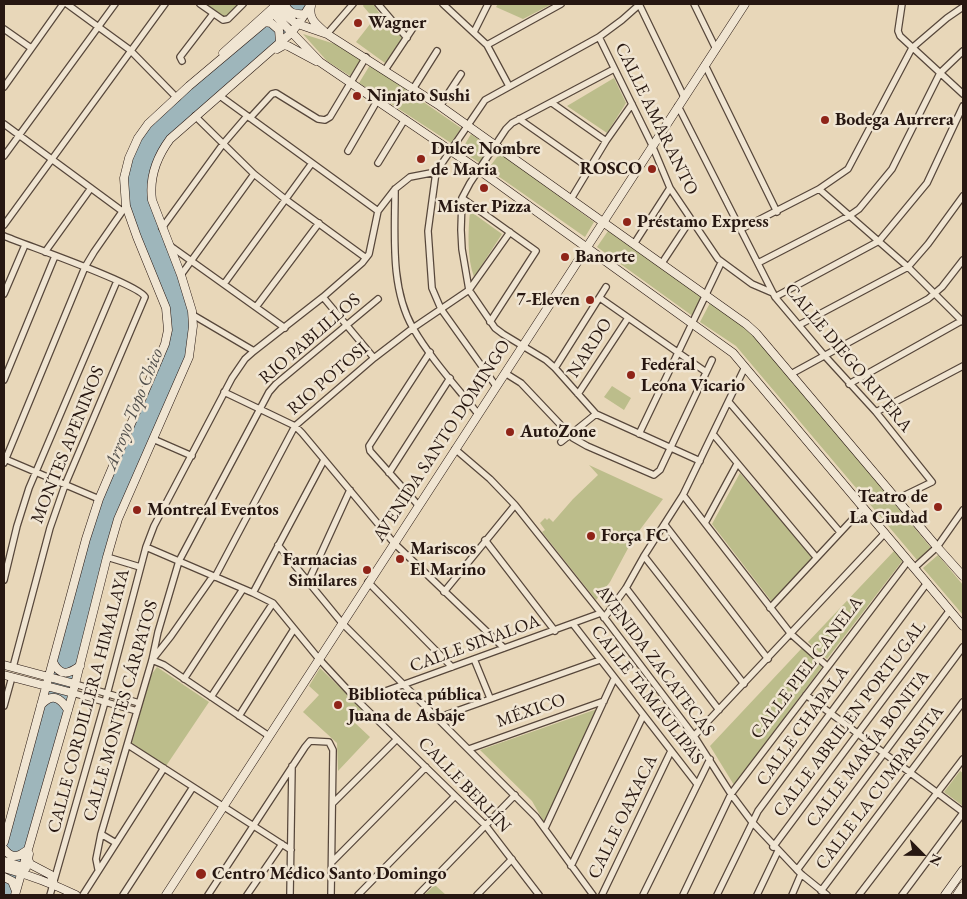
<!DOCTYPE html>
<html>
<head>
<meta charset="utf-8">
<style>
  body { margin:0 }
  #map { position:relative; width:967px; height:899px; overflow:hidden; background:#e8d7b9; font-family:"EB Garamond",serif }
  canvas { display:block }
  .frame { position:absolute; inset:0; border:5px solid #271711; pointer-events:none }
  .north { position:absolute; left:897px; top:829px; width:50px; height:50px; -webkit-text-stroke:4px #f0e5d2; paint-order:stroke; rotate:113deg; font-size:14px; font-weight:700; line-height:20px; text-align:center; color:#271711 }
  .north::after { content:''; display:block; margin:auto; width:18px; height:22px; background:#271711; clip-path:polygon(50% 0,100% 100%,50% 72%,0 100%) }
</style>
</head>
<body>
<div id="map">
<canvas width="967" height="899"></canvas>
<div class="frame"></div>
<div class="north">N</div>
</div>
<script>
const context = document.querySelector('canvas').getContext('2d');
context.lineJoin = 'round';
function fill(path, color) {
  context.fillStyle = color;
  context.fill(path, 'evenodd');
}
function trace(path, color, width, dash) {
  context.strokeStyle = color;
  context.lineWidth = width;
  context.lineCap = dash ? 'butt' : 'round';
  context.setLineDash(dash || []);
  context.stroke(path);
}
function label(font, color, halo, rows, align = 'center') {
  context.font = font + ' "EB Garamond",serif';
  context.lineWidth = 5;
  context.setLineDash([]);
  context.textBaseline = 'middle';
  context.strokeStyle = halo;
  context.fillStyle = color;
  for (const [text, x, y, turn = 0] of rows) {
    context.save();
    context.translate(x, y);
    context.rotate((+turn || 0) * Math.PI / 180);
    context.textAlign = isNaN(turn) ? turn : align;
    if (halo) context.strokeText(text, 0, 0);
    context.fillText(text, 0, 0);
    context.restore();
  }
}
const green = new Path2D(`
  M205 4H240L225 19Z
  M364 4H373L380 14 403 37 385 63 356 42 374 19 363 6Z
  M498 4H552L523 19 496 7Z
  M303 34 335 44 361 59 350 76 327 61Z
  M370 65 461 128 451 143 359 83Z
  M614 78 626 103 607 133 567 106Z
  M471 134 490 147 480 163 461 151Z
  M500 153 594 222 585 237 488 169Z
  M470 211 502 234 474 277C467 258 468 232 470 211Z
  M608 231 703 298 694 317 597 247Z
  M710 303 752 332 932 549 917 560 736 346 700 322Z
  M612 386 631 398 624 410 604 397Z
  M589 465 663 499 633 539 610 582 596 600 542 532 545 530 540 523 545 518 547 520 549 518 553 522 573 499 598 475Z
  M740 473 813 558 772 602 712 524Z
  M894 551 903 560 827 659 808 642Z
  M938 555 963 585V615L923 568Z
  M802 648 822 667 734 785 710 746Z
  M157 667 209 702 166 766 132 743 151 675Z
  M320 668 365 712 355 723 370 737 338 771 337 743 303 712 319 695 309 686Z
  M600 708 545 824 532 801 480 750Z
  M960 771 963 773V806L944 792Z
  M435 885 446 895H424Z`);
const water = new Path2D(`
  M282 4H311L298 24 163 149 151 190 192 311V342L127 497 15 895H4V842L86 539 165 344 168 316 137 237 124 184 138 138Z`);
const street = new Path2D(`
  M67 4 130 50 177 98
  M200 4 223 20 228 19 243 4
  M378 4 407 38
  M443 4 487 45 509 86
  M639 4 684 97
  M694 4 716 49
  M902 4 898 31 900 36 963 94
  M4 29 31 48
  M474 32 488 4
  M327 34 353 4
  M599 37 652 145 670 188 718 259 752 284 773 293
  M487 45 561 4
  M182 61 180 57 213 14
  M705 65 777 212
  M614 69 512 123 506 129 470 183 462 198 461 230 462 249 469 290 495 328 503 334 546 360 555 368 596 414 700 461
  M385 70 413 28
  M4 87 63 4
  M413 89 437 51
  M220 96 378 211
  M552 103 606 141
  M440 106 461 74
  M678 106 775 297 824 355 876 412 932 482 897 499
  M195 116 254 174 285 199 366 258
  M250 118 272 94 276 93 318 119 325 120 330 117 366 57
  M519 119 589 168
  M4 124 122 211
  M348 151 377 101
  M4 156 115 4
  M378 163 405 119
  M395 189C395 235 390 288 413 328 431 359 456 386 478 414
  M819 189 908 267 963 322
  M462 198 536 251 490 322
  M571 199 606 141 632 104
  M4 225 165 4
  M162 228 223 144 247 116
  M741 229 819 189 848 169 912 48 947 18 963 7
  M4 236C25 245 139 284 145 297L65 485 50 528 13 667
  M634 244 670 188
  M169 245 285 328
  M45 252 91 188
  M662 263 691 219
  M758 263 849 216 859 209 892 169 940 73 963 51
  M181 275 254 174
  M224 284 312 163
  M4 294 25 245
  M323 297 374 358
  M775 297 879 241 927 183 963 106
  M600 298 706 372
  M256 307 319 223
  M193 315 254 351
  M799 325 908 267 928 244 963 196
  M555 368 606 287
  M505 373 521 383 573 438 587 446 654 475 660 470 712 360
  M791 374 928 299 942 287 963 260
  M4 380 55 256
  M849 384 963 320
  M496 386 441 309 432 288 428 231 436 172 485 100 599 37 622 20 640 4
  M224 392 295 426 302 433 394 543 504 648
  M578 394 628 318
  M729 402 840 532
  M876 412 963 366
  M639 434 721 263
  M713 434 816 557
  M153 439 192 456
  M561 442 596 414
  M455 449 490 479 515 505 601 613 694 736 731 794 752 822 801 874 827 895
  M5 459 99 499
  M4 463 85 267 94 252 126 206
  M389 473 450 378
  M683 495 791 634 827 666
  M419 506 370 451 369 446 430 352
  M705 523 737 464
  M665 525 768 659
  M485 540 555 631
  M278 545 342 623 536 817 593 895
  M146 547 253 593 273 603 319 659 358 701 486 826 539 895
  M644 556 744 684
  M107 557 140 567
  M914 568 937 547 963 510
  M213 576 171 636 152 660 164 665 269 736
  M215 577 295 426 374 358 413 328 469 290 510 232
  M4 580 17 526 29 488 117 281
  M308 582 350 490
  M368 582 452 667
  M626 588 719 710
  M444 592 515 505
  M253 593 324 460
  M770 608 863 508
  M604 618 626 588 644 556 683 495 745 367
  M573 624 697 784
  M474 659 490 698
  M184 679 243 589
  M75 684 139 703
  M73 693 137 711
  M806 695 963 812
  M211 697 273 603
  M358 701 601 613
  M4 706 12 677
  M239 716 294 629
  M437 718 600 660
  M694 736 885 533
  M128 745 291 850
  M469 749 604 701
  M333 803 397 739
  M545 828 614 679
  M101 834 116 843
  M773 847 950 610
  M333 861 426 767
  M571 866 643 716
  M98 869 96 859 101 834 152 660 158 632 179 561 269 392 276 384 378 299
  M797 870 963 647
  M821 891 963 702
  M50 895 105 702 146 547 154 526 232 378 245 359 254 351 323 297 362 263 369 254 378 211 395 189 410 177 436 172
  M83 895 164 768
  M123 895 193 787
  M208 895 305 747 310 741 329 742 333 750 331 895
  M247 895 282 844
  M290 895 292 766
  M358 895 455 796
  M418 895 515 795
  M477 895 512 859
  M602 895 671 751
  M643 895 710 759
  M683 895 731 794 908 561
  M717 895 758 811 927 583
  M757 895 778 851
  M792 895 801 874
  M859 895 963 759
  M902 895 963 813`);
const secondary = new Path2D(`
  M285 4C288 13 295 15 305 14
  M311 6C308 19 316 24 326 33
  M278 9 295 23 327 34 440 106 746 324 756 333 937 547 963 576
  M274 14 320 62 479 170 733 353 963 626
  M265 22 271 23 279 30 280 42
  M277 49 284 45 288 46 316 61
  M223 53 274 7
  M53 662C60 677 69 674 80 666
  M4 665 75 684
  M4 675 73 693
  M41 705C52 693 60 697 68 710
  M4 842 86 539 99 499 165 344 168 330 166 308 137 237 126 206 124 178 129 158 138 138 148 124 189 86 265 22 282 4
  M4 849C11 858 17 858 26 851
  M29 854 28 859 30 864 51 875 54 884
  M4 861 26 868
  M4 868C29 875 53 884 76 895
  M4 877 12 881 16 891
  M15 895 72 696 107 557 118 519 189 357 193 326 192 311 181 275 152 200C149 177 156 158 170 139L291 33 301 20 311 4
  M166 895 745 4
  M945 895 963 870
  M957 895 963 886`);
const markers = [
  [358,23,5,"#8f2418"],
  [357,96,5,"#8f2418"],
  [825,120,5,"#8f2418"],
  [421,159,5,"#8f2418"],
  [652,169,5,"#8f2418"],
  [484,188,5,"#8f2418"],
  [627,222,5,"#8f2418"],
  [565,257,5,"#8f2418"],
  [590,300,5,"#8f2418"],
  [631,375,5,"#8f2418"],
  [510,432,5,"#8f2418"],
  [938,507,5,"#8f2418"],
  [137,510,5,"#8f2418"],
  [591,536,5,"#8f2418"],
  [400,559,5,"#8f2418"],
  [367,570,5,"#8f2418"],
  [338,705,5,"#8f2418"],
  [201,874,6,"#8f2418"]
];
const poiNames = [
  ["Wagner",368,23],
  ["Ninjato Sushi",367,96],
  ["Bodega Aurrera",835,120],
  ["Dulce Nombre",431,149],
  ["de Maria",431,170],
  ["ROSCO",642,169,"right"],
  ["Mister Pizza",484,207,"center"],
  ["Préstamo Express",637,222],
  ["Banorte",575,257],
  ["7-Eleven",580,300,"right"],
  ["Federal",641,365],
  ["Leona Vicario",641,386],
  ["AutoZone",520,432],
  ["Teatro de",928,497,"right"],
  ["La Ciudad",928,518,"right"],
  ["Montreal Eventos",147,510],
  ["Força FC",601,536],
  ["Mariscos",410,549],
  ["El Marino",410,570],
  ["Farmacias",357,560,"right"],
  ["Similares",357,581,"right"],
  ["Biblioteca pública",348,695],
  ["Juana de Asbaje",348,716],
  ["Centro Médico Santo Domingo",212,874]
];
const streetNames = [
  ["CALLE AMARANTO",656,119,64],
  ["RIO PABLILLOS",310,339,-41],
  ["NARDO",590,348,-57],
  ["CALLE DIEGO RIVERA",848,358,50],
  ["RIO POTOSI",328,379,-41],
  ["AVENIDA SANTO DOMINGO",442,441,-57],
  ["MONTES APENINOS",68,445,-68],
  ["CALLE SINALOA",475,644,-20],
  ["AVENIDA ZACATECAS",655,661,53],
  ["CALLE PIEL CANELA",807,668,-53],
  ["CALLE TAMAULIPAS",647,695,52],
  ["CALLE CORDILLERA HIMALAYA",89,701,-75],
  ["CALLE MONTES CÁRPATOS",121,711,-74],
  ["MÉXICO",531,711,-19],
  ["CALLE ABRIL EN PORTUGAL",850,719,-53],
  ["CALLE CHAPALA",803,726,-54],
  ["CALLE MARÍA BONITA",868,749,-53],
  ["CALLE BERLÍN",464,785,46],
  ["CALLE LA CUMPARSITA",880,788,-53],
  ["CALLE OAXACA",623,817,-64]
];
const waterNames = [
  ["Arroyo Topo Chico",134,409,-68]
];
fill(green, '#bcbd8b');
fill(water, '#9eb6bb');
trace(water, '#6e7677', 1);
trace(street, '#57473b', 8);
trace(secondary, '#271711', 9);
trace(street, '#f0e5d2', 5.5);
trace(secondary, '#f0e5d2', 8);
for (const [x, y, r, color] of markers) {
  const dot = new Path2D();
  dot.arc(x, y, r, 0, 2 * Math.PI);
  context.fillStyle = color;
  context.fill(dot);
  trace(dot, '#f0e5d2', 2);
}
label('bold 18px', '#271711', '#f0e5d2', poiNames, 'left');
label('18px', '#271711', '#f0e5d2', streetNames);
label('italic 19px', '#514f4c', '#f0e5d2', waterNames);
</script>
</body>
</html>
